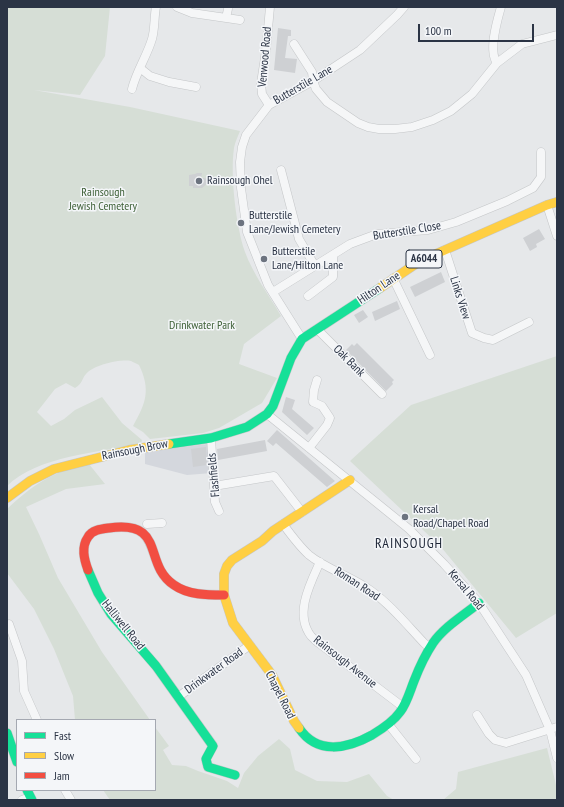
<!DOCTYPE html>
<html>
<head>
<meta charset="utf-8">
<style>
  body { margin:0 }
  #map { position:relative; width:564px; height:807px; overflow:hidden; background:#e6e8ea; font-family:"PT Sans Narrow",sans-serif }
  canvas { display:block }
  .frame { position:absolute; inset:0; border:8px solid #2b3445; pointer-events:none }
  .legend { position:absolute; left:16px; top:719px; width:140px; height:72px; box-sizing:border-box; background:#f4f6f9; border:1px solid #a4a8b1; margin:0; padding:5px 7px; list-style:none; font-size:12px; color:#2b3445 }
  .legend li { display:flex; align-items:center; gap:8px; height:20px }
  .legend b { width:20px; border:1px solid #a4a8b1 }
  .scale { position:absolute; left:418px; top:24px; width:116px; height:18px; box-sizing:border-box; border:2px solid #2b3445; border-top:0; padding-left:5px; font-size:12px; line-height:14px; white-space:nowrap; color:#2b3445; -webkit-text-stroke:3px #f4f6f9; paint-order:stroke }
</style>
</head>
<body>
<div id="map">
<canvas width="564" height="807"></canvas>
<div class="frame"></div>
<ul class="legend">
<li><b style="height:5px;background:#16e098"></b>Fast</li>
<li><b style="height:5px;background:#ffcf43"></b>Slow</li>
<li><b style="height:5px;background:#f24e42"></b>Jam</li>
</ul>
<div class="scale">100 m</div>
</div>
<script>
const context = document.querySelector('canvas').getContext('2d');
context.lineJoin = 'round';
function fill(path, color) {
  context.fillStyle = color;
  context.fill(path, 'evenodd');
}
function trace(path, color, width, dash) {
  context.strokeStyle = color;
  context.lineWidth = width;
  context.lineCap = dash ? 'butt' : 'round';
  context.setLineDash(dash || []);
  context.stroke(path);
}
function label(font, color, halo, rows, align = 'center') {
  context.font = font + ' "PT Sans Narrow",sans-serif';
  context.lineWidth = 3;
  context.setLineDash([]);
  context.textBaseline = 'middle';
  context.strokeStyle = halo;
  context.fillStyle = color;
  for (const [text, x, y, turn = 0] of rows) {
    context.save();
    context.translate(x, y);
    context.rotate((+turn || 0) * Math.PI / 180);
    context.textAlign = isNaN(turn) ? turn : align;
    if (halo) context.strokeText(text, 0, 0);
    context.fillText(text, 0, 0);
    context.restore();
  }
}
const built = new Path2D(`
  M207 444 212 473 187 475 145 464V452Z`);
const green = new Path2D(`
  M7 7H110L105 56 80 95 34 90 130 107 240 131C238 136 235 142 234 148 230 174 236 227 245 252 253 274 269 295 281 316L244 344 239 364 277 378 262 403 219 428 203 433 150 439 143 432 133 426C146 403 151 390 139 365 137 364 133 362 131 361 119 359 94 365 86 374 81 380 83 383 75 388L66 383 55 389 37 412 51 426 64 419 75 410 102 397 122 423 142 440 141 444C100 452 37 456 7 486Z
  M557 356V613L516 638 441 547 350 461 411 405Z
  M89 464 105 484 66 489 26 507 39 534 58 578 102 652 150 720H75L73 696 54 649 34 609 7 573V509C22 495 37 482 56 474 66 469 78 467 89 464Z
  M155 727 169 746 163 750 172 765 186 766 198 771 227 781 238 788 244 773 258 756 279 739 290 749 295 770 317 781 347 782 369 774 387 796 394 800H110L103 790H155Z
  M547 748 557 789V800H443L456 789 458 772Z`);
const building = new Path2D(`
  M278 28 291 30V36H288L285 58 297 59 295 73 274 70Z
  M197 173H202L201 178 212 179 202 188H193V186H189V175L195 174Z
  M539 229 545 239 536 244 537 247 530 251 523 238Z
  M441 272 445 282 415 297 410 287Z
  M397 301 400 309 375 321 372 312Z
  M363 310 368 317 359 323 354 315Z
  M357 343 394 380 392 382 393 384 386 391 346 350 352 344 354 346Z
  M286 397 295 400 292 409 314 428 307 435 282 412Z
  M277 430 335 481 327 487 276 443 273 446 267 441Z
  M265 440 267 451 218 460 217 449Z
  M206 447 207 465 193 467 191 449Z`);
const street = new Path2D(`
  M177 7 192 13 240 20
  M226 18 228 9
  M294 44 312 72 313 81 316 89 327 102 358 123 368 127 379 129H395L412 127 433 120 451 111 472 94 497 63 522 44 557 35
  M497 63C488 51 497 21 501 7
  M140 68 150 76 169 82 196 87
  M132 89C136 72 147 56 152 39 155 29 154 17 156 7
  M269 105 262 94 261 83 266 51 270 7
  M281 170 299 239 315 266
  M547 205 557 236
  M445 250 472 333 484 338 493 340 529 322
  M393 278 430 355
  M273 292 350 244 377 234 428 230 456 222 507 201 533 188 541 177V152
  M308 296 333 277V255
  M317 329 382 394
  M302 339 268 285 247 232 241 188 240 162 242 147 246 135 269 105 313 81 360 50 397 15 404 7
  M267 414 409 529 444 564 479 603 526 675 550 730 557 758
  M211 438 215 502 219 511
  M309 448 327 425 330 418 322 406 313 402 314 390 317 380
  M214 486 274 476 302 512
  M147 524 162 523
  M283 524C291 535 299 546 309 555 326 569 351 576 370 590 391 605 407 625 425 644L430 647
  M320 562C310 584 294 614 311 636 314 639 317 642 320 644L403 707
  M9 624 22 661 24 691 37 720
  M178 697 250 645
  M477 715 489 734 495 740 506 743 557 727
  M389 725 416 759
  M65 790 71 800
  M22 800 30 797`);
const fast = new Path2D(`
  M169 444 211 438 247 427 267 414 273 406 291 358 302 339 380 288
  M88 570 98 593 111 614 156 666 213 746 206 759 208 767 235 775
  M299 728C317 755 347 749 372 735 382 729 393 722 400 712 407 703 410 691 414 681 419 668 425 655 433 643 444 627 464 615 479 603
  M7 733 17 762
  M27 790 32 800`);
const slow = new Path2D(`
  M380 288 420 261 547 205 557 202
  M7 498 30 481 54 469 129 450 169 444
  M299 728 294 721 272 675 233 623 224 595V574L227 566 232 560 262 541 273 531 350 480`);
const jam = new Path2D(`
  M88 570C84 559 81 547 88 537 92 530 101 529 109 528 167 520 142 564 174 585 188 595 207 595 224 595`);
const markers = [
  [199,181,4,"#6c737f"],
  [241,223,4,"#6c737f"],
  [264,259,4,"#6c737f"],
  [405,517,4,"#6c737f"]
];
const shields = [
  [424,259,36]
];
const shieldNames = [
  ["A6044",424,259]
];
const streetNames = [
  ["Venwood Road",265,57,-85],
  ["Butterstile Lane",303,85,-30],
  ["Butterstile Close",407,231,-9],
  ["Hilton Lane",379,288,-34],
  ["Links View",460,298,72],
  ["Oak Bank",349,361,45],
  ["Rainsough Brow",135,450,-11],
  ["Flashfields",214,475,-95],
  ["Roman Road",357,584,33],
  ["Kersal Road",466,590,50],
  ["Halliwell Road",123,625,51],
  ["Rainsough Avenue",345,662,38],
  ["Drinkwater Road",214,671,-36],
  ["Chapel Road",280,695,63]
];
const poiNames = [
  ["Rainsough Ohel",207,181],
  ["Butterstile",249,216],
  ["Lane/Jewish Cemetery",249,230],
  ["Butterstile",272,252],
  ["Lane/Hilton Lane",272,266],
  ["Kersal",413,510],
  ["Road/Chapel Road",413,524]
];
const parkNames = [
  ["Rainsough",103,193],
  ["Jewish Cemetery",103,207],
  ["Drinkwater Park",202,326]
];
const quarterNames = [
  ["RAINSOUGH",409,544]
];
fill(built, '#d4d7dd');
fill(green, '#d6ded6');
fill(building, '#ced0d3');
trace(street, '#c4c6c8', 9);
trace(fast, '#c4c6c8', 10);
trace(slow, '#c4c6c8', 10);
trace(jam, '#c4c6c8', 10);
trace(street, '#f5f6f7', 8);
trace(fast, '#16e098', 9);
trace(slow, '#ffcf43', 9);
trace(jam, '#f24e42', 9);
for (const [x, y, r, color] of markers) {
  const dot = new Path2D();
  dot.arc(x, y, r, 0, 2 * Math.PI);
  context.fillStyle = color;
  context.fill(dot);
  trace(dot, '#f4f6f9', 1.5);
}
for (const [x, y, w] of shields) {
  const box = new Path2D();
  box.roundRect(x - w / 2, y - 9, w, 18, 3);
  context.fillStyle = '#f4f6f9';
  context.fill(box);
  trace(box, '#2b3445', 1);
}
label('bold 11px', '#2b3445', null, shieldNames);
label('12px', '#2b3445', '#f4f6f9', streetNames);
label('12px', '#2b3445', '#f4f6f9', poiNames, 'left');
label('12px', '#3f6138', '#f4f6f9', parkNames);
context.letterSpacing = '1px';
label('14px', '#1d2536', '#f4f6f9', quarterNames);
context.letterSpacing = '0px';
</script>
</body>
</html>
